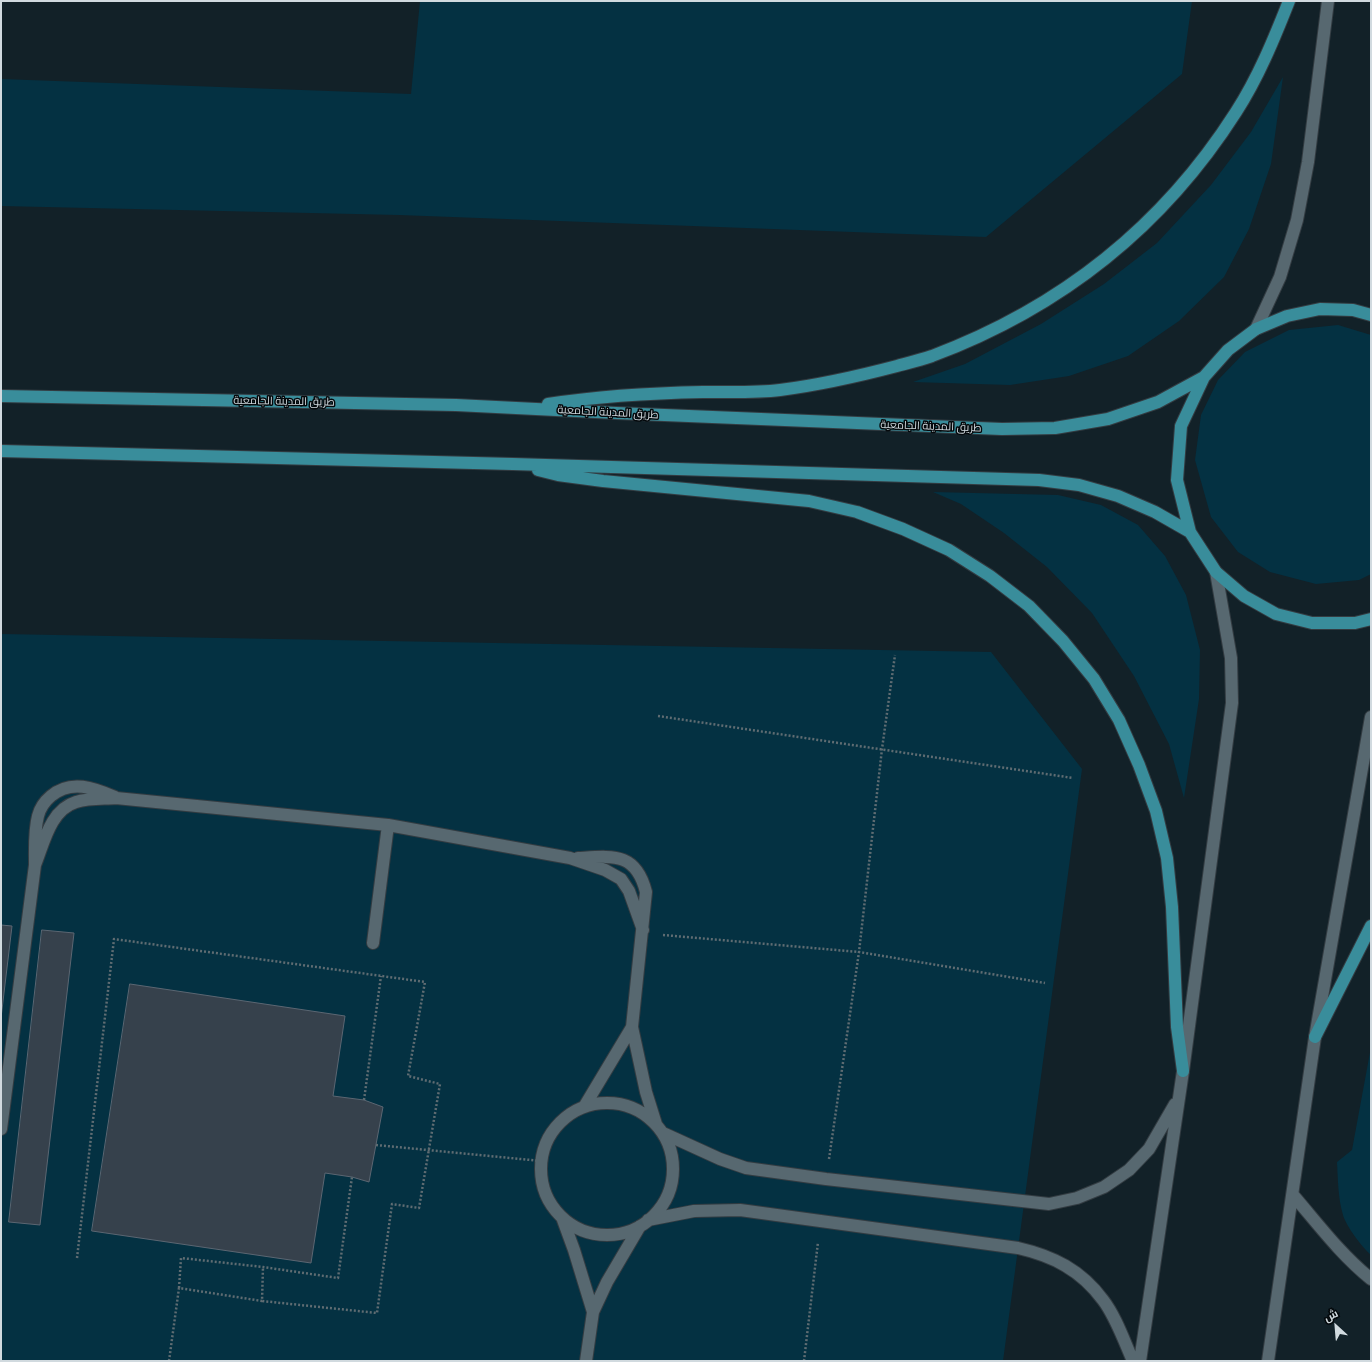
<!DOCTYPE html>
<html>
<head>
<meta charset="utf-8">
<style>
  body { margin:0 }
  #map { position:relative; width:1372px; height:1362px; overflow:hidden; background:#122128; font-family:"Exo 2",Cairo,sans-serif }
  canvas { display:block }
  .frame { position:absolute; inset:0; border:2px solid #d1dadf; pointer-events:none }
  .north { position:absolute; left:1316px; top:1306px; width:40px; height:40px; -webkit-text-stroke:3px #04090c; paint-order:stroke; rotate:334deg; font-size:11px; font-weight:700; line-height:16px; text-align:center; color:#d1dadf }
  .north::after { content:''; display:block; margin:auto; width:14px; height:18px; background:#d1dadf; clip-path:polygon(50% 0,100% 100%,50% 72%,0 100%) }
</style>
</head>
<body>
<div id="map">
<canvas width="1372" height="1362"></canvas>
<div class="frame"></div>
<div class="north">ش</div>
</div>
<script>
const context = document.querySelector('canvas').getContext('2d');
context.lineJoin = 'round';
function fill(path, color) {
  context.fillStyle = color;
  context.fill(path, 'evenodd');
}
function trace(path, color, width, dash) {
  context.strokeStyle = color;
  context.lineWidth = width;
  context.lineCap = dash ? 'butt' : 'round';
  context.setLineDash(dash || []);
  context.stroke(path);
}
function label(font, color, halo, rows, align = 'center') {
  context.font = font + ' "Exo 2",Cairo,sans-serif';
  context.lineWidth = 3;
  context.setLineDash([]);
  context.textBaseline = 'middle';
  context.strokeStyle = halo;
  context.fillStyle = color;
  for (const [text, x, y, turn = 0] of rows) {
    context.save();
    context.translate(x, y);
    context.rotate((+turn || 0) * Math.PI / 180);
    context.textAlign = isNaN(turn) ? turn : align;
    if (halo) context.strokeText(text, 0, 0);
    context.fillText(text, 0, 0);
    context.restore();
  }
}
const green = new Path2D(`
  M420 1H1192L1182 74 986 237 399 215 1 206V79L411 94Z
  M1283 77 1271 164 1249 229 1224 277 1179 321 1128 356 1069 376 1010 385 913 382 965 364 1041 324 1104 284 1157 243 1211 185 1251 132Z
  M1338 325 1371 335V574L1359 580 1316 584 1270 572 1238 552 1211 517 1195 460 1201 415 1218 380 1245 352 1289 330Z
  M933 492 1058 495 1101 505 1138 525 1165 556 1186 595 1200 650 1199 699 1184 798 1169 744 1134 676 1092 613 1047 567 1004 533 961 504Z
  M1 634 991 652 1082 769 1003 1361H1Z
  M1371 1047V1255C1362 1247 1346 1226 1343 1215 1338 1198 1338 1180 1337 1162L1352 1150Z`);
const building = new Path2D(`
  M1 925 12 926 1 1018Z
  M42 930 74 933 40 1225 9 1222Z
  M130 984 345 1016 333 1096 364 1100 383 1107 369 1182 352 1177 325 1173 311 1263 92 1231Z`);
const path = new Path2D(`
  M658 716 1073 778
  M663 935 859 952 1045 983
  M364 1100 381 976
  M376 1145 541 1161
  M829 1159 859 952 882 749 895 655
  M77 1258 114 939 425 982 408 1076 440 1084 419 1208 392 1204 377 1313 262 1301
  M179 1288 181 1258 263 1267 338 1278 352 1177
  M169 1361 179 1288 262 1301 263 1267
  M804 1361 818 1242`);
const minor = new Path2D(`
  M1256 329 1280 277 1297 220 1308 162 1328 1
  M578 858C613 856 636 852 646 892L632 1027 646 1092 656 1124
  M35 865C44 843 50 810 76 802 89 798 103 799 116 798L388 825 570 858 605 870 621 879 629 891 643 930
  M373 943 388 825
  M541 1169a66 66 0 1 1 132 0a66 66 0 1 1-132 0Z
  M584 1107 632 1027
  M1 1129 35 865C35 849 34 831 38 816 40 808 45 801 51 796 71 779 94 788 115 797
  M663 1133 720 1159 746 1168 826 1179 1049 1204 1077 1198 1104 1187 1129 1170 1149 1149 1175 1104
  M1293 1195C1318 1224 1341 1255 1371 1279
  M563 1220 574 1250 593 1312
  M648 1220 694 1211 740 1210 1018 1248C1053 1256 1081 1270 1103 1300 1116 1317 1124 1341 1133 1361
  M586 1361 593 1312 607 1282 640 1226
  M1140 1361 1183 1071 1232 703 1231 658 1216 572
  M1268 1361 1315 1037 1371 717`);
const major = new Path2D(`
  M1371 315 1353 310 1320 309 1287 316 1256 329 1228 350 1204 377 1181 426 1177 480 1190 532 1216 572 1244 596 1276 614 1312 623H1355L1371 619
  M1 396 456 405 616 413 1002 429 1055 428 1108 419 1158 402 1204 377
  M548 404C600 396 651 393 703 392 728 392 756 393 780 390 819 385 859 376 897 366 908 363 920 360 932 356 1060 308 1162 228 1236 112 1258 78 1274 39 1289 1
  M1 451 513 464 1039 480 1079 485 1118 496 1155 512 1190 532
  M538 470 558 475 603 481 809 501 857 512 903 529 949 550 990 576 1029 606 1063 641 1094 679 1119 720 1139 765 1156 811 1167 858 1172 907 1177 1027 1183 1071
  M1315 1037 1371 926`);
const streetNames = [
  ["طريق المدينة الجامعية",284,401,1],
  ["طريق المدينة الجامعية",608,412,3],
  ["طريق المدينة الجامعية",931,426,2]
];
fill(green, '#043142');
fill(building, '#36414c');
trace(building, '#5b6672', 1);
trace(minor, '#333c42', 14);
trace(major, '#333c42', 14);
trace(path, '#5f6c72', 2.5, [2, 2]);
trace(minor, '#576870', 12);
trace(major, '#398d9b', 12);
label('11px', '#d1dadf', '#04090c', streetNames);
</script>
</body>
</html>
